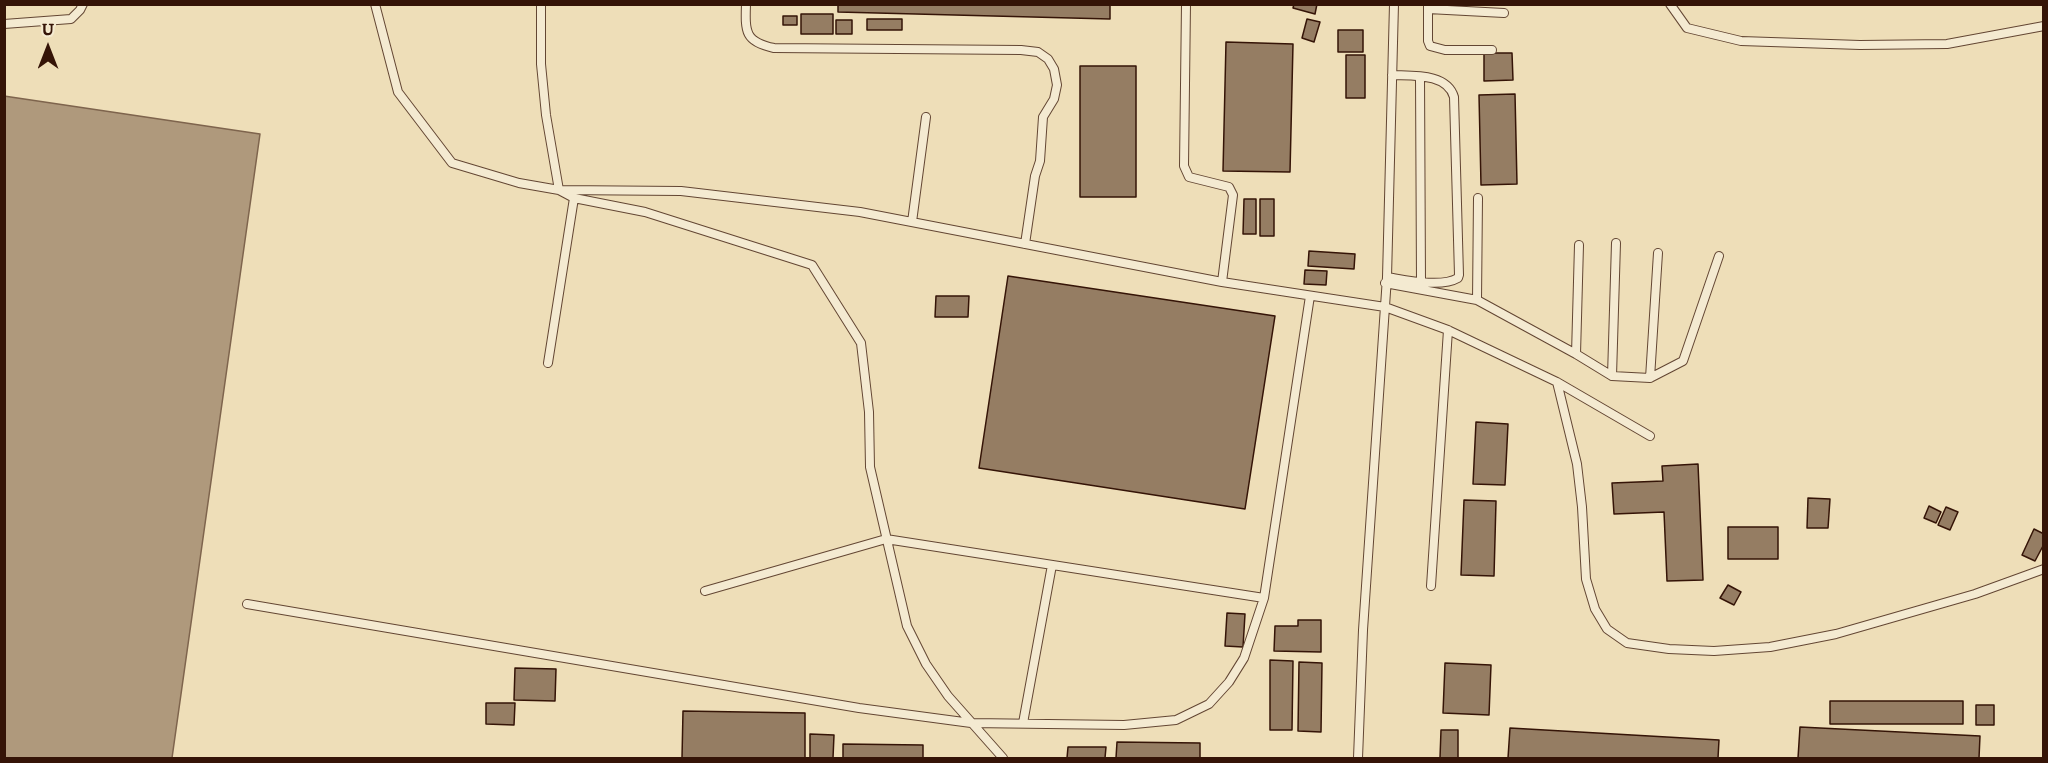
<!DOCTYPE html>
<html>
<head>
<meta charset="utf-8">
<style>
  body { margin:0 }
  #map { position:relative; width:2048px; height:763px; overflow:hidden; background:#eedeb8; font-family:"IM FELL DW Pica",serif }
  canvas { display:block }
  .frame { position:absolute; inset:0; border:6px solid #351407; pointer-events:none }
  .north { position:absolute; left:18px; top:18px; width:60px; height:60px; -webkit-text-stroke:4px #f4ead1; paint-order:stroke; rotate:0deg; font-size:16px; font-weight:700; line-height:24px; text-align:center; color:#351407 }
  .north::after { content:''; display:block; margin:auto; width:21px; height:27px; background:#351407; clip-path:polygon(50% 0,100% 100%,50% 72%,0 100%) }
</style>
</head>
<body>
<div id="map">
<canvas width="2048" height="763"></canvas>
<div class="frame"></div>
<div class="north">U</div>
</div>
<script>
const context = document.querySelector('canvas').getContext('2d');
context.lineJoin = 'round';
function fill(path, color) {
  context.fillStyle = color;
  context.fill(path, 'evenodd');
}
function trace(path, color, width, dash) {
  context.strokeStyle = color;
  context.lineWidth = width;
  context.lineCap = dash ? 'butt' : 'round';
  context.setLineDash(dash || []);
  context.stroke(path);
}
const water = new Path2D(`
  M4 96 260 134 172 758H5Z`);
const building = new Path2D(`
  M838 4H1110V19L838 12Z
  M1294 4H1317L1315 14 1293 8Z
  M801 14H833V34H801Z
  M783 16H797V25H783Z
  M867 19H902V30H867Z
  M1307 19 1320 22 1314 42 1302 38Z
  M836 20H852V34H836Z
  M1338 30H1363V52H1338Z
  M1226 42 1293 44 1290 172 1223 171Z
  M1484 53H1512L1513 80 1484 81Z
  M1346 55H1365V98H1346Z
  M1080 66H1136V197H1080Z
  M1515 94 1517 184 1481 185 1479 95Z
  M1244 199H1256V234H1243Z
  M1260 199H1274V236H1260Z
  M1309 251 1355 254 1354 269 1308 266Z
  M1305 270 1327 271 1326 285 1304 284Z
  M1008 276 1275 316 1245 509 979 468Z
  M936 296H969L968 317H935Z
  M1476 422 1508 424 1505 485 1473 484Z
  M1698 464 1703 580 1667 581 1664 512 1614 514 1612 483 1663 481 1662 466Z
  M1808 498 1830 499 1828 528H1807Z
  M1464 500 1496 501 1494 576 1461 575Z
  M1929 506 1941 512 1936 523 1924 518Z
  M1946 507 1958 512 1950 530 1938 525Z
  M1728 527H1778V559H1728Z
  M2034 529 2044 534V544L2035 561 2022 555Z
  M1728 585 1741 592 1734 605 1720 598Z
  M1227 613 1245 614 1243 647 1225 646Z
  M1298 620H1321V652L1274 651 1275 626H1298Z
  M1270 660 1293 661 1292 730H1270Z
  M1299 662 1322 663 1321 732 1298 731Z
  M1445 663 1491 665 1489 715 1443 713Z
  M515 668 556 669 555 701 514 700Z
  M1830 701H1963V724H1830Z
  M486 703H515L514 725 486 724Z
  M1976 705H1994V725H1976Z
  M683 711 805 713V758H682Z
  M1800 727 1980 736 1979 758H1798Z
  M1510 728 1719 740 1718 758H1508Z
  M1441 730H1458V758H1440Z
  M810 734 834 735 833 758H810Z
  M1117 742 1200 743V758H1116Z
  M843 744 923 745V758H843Z
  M1068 747H1106L1105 758H1067Z`);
const service = new Path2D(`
  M375 4 398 92 452 163 519 183 559 190 681 191 860 212 1222 282 1385 307 1448 330 1557 382 1650 436
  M541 4V64L546 115 559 190 574 198 645 212 812 265 861 343 869 412 870 467 907 626 926 664 948 696 1003 758
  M746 4C745 32 745 42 774 48L1021 50 1038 52 1048 59 1054 69 1057 85 1054 99 1043 117 1040 161 1035 176 1025 244
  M1186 4 1184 166 1189 177 1229 187 1233 195 1222 282
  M1428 4V41L1430 46 1445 50H1492
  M1670 4 1687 28 1741 41 1860 45 1947 44 2044 26
  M1428 9 1504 13
  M4 24 71 19 80 10 83 4
  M1420 77 1421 282
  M912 222 926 117
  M1387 277C1406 280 1441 288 1458 278L1459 275 1454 97C1447 73 1413 76 1392 75
  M1385 283 1477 300 1576 354 1612 376 1650 378 1683 361 1719 256
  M1477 300 1478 198
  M1576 354 1579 245
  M548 363 574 198
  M1612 376 1616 243
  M1650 378 1658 253
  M1557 382 1577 464 1582 507 1586 579 1595 609 1607 629 1627 643 1669 649 1714 651 1770 647 1836 634 1975 594 2044 569
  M1431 586 1448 330
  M705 591 886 539 1264 598 1310 296
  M247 604 859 708 971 723 1124 725 1176 720 1209 704 1229 682 1244 658 1264 598
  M1023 723 1052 565
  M1358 758 1363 630 1387 277 1394 4`);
fill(water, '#af997c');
trace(water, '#7e644d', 1.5);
fill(building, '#957d63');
trace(building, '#351407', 1.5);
trace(service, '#634633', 10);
trace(service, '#f4ead1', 8);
</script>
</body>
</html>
